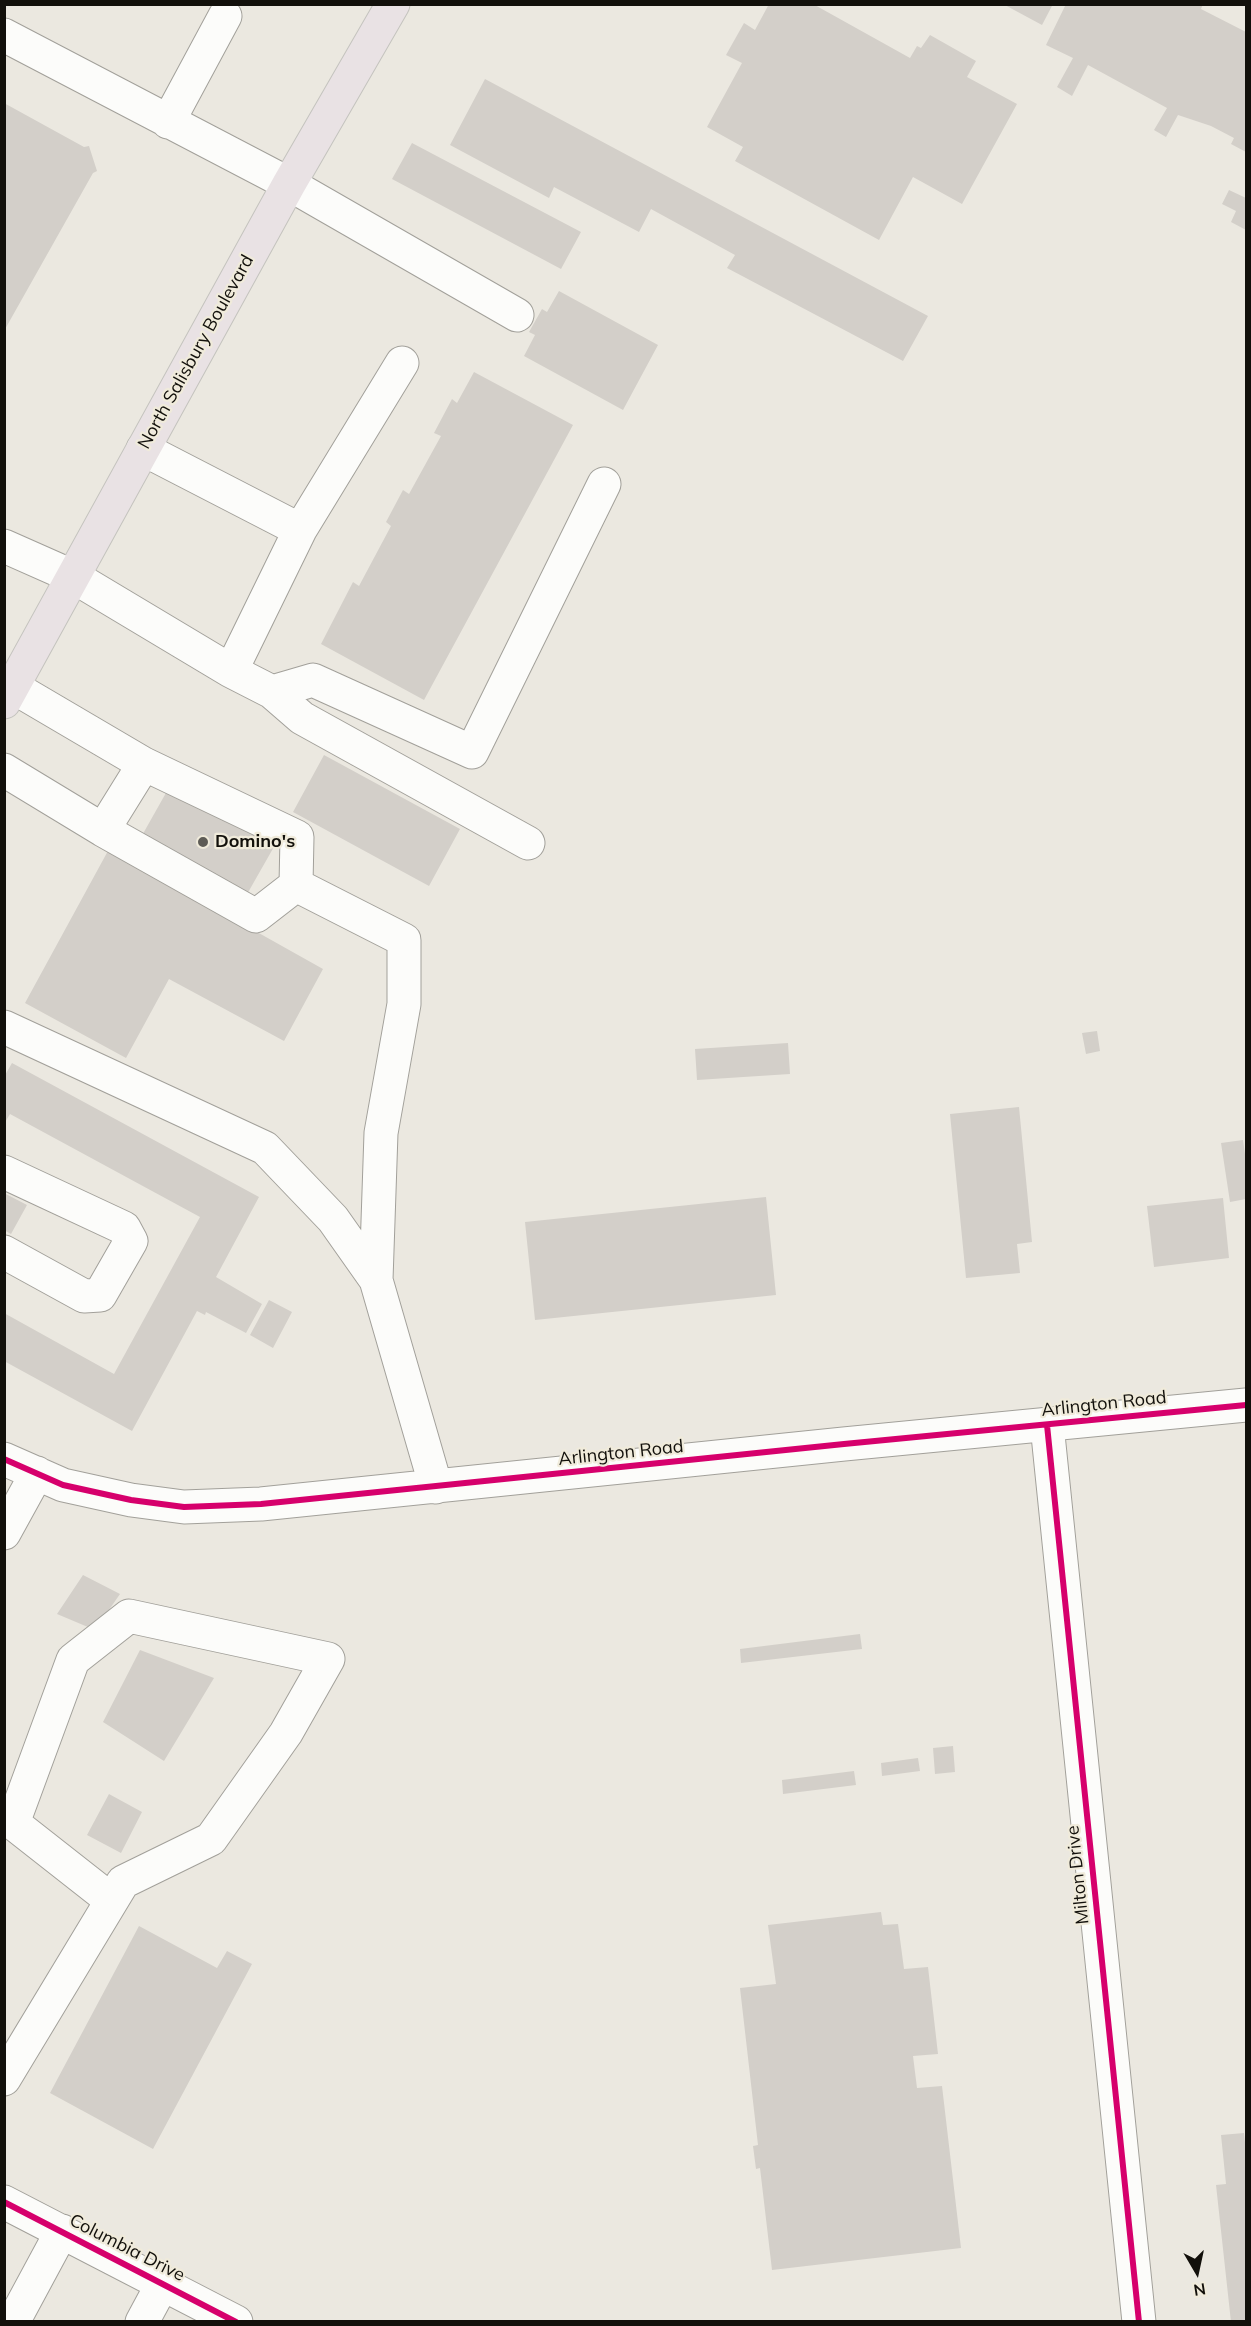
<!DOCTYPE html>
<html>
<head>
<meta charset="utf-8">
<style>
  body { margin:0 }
  #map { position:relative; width:1251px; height:2326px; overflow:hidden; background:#ebe8e0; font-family:Mulish,sans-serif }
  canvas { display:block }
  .frame { position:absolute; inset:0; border:6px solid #12100b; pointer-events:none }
  .north { position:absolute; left:1167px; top:2242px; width:60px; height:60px; -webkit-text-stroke:4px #f0ebdb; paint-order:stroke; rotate:171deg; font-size:16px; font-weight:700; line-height:24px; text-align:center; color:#12100b }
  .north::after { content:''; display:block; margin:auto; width:21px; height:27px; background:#12100b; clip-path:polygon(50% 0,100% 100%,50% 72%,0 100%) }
</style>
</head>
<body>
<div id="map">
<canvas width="1251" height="2326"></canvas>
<div class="frame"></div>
<div class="north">N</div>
</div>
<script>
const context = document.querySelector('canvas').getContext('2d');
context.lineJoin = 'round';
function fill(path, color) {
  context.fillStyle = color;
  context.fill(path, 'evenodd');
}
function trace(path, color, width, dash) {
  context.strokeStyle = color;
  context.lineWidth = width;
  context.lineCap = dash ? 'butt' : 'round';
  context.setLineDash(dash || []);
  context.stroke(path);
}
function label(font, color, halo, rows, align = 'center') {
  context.font = font + ' Mulish,sans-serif';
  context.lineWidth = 4.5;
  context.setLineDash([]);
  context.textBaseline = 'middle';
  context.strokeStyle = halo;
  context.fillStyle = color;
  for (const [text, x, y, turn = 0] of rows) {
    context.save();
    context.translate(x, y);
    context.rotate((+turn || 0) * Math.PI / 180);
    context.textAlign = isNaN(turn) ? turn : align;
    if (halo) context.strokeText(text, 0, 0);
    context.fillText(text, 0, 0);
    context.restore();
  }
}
const building = new Path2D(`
  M769 4H813L910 58 917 46 921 48 930 35 976 61 967 77 1017 104 962 204 913 177 879 240 735 161 743 147 707 127 742 63 726 55 744 23 755 30Z
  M1003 4H1053L1042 25Z
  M1066 4H1203L1201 9 1246 32V152L1231 144 1234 138 1211 126 1178 115 1166 137 1154 130 1167 108 1088 65 1072 96 1057 87 1073 58 1046 45Z
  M485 79 928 316 903 361 727 268 735 255 651 209 639 232 554 187 549 198 450 145Z
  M4 103 84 147 89 146 97 171 93 173 4 331Z
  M412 143 581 232 561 269 392 179Z
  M1229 190 1246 198V230L1231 222 1236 211 1222 204Z
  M559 291 658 345 623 410 524 356 535 335 529 332 542 309 547 312Z
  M474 372 573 425 424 700 321 644 353 582 359 586 391 526 386 522 403 490 409 494 441 436 434 433 452 399 457 403Z
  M324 755 460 829 429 886 293 812Z
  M171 784 176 791 275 845 246 896 140 839Z
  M109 849 323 969 284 1041 169 979 126 1058 25 1003Z
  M1097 1031 1100 1051 1086 1054 1082 1033Z
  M788 1043 790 1074 697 1080 695 1049Z
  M12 1063 259 1197 216 1277 262 1304 246 1333 206 1312 205 1315 197 1311 132 1431 4 1361V1313L114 1374 200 1217 10 1114 4 1124V1077Z
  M1019 1107 1032 1242 1017 1244 1020 1273 966 1278 950 1114Z
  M1243 1140 1246 1161V1199L1230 1202 1221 1143Z
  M4 1193 27 1205 11 1234 4 1230Z
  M766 1197 776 1295 535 1320 525 1222Z
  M1223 1198 1229 1258 1154 1267 1147 1206Z
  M269 1300 292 1312 273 1348 250 1335Z
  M83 1575 120 1594 95 1630 57 1614Z
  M860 1634 862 1649 741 1663 740 1649Z
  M140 1650 214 1678 164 1761 103 1722Z
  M953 1746 955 1772 935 1774 933 1748Z
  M918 1758 920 1771 882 1776 881 1763Z
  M854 1771 856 1785 783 1794 782 1780Z
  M109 1794 142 1812 121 1853 87 1835Z
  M881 1912 883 1925 898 1924 904 1969 928 1967 938 2054 913 2056 917 2088 942 2086 961 2248 772 2270 760 2168 756 2169 753 2146 758 2145 740 1988 776 1984 768 1925Z
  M139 1926 217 1968 227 1951 252 1964 153 2149 50 2093Z
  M1244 2133 1246 2152V2322H1231L1216 2185 1226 2184 1221 2135Z`);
const minor = new Path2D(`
  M4 35 289 184 517 315
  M168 122 225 16
  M402 363 300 530 231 671 272 692 302 718 528 843
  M143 449 300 530
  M4 546 74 577 231 671
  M272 692 313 680 472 752 604 484
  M4 770 103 830 256 916 296 885 297 837 144 764 13 687
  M103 830 144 764
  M296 885 404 940V1004L381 1133 376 1280 436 1487
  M4 1027 265 1148 333 1219 376 1280
  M4 1172 124 1228 131 1241 100 1295 84 1296 4 1252
  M1047 1425 1139 2322
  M4 1459 63 1485 131 1500 184 1507 261 1504 844 1444 1246 1405
  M4 1533 37 1473
  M4 2079 123 1882 211 1839 286 1733 328 1659 129 1616 73 1660 13 1823 111 1900
  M4 2202 236 2322
  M13 2322 62 2231
  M142 2322 163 2283`);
const major = new Path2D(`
  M4 702 289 184 393 4`);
const cycleway = new Path2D(`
  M1047 1425 1139 2322
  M4 1459 63 1485 131 1500 184 1507 261 1504 844 1444 1246 1405
  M4 2202 236 2322`);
const markers = [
  [203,842,6,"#5e5c56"]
];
const streetNames = [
  ["North Salisbury Boulevard",196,352,-61],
  ["Arlington Road",1104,1404,-6],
  ["Arlington Road",621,1453,-6],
  ["Milton Drive",1078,1875,-96],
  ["Columbia Drive",127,2248,27]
];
const poiNames = [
  ["Domino's",215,842]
];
fill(building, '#d3cfc9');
trace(minor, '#a2a09a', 35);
trace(major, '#c4c3be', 35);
trace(minor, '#fcfcfa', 33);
trace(major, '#e9e2e4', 33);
trace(cycleway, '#d6006c', 6);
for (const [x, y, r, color] of markers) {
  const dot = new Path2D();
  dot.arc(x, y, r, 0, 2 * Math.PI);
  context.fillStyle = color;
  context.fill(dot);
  trace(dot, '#f0ebdb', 2);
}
label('18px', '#12100b', '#f0ebdb', streetNames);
label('bold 18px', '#12100b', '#f0ebdb', poiNames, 'left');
</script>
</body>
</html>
